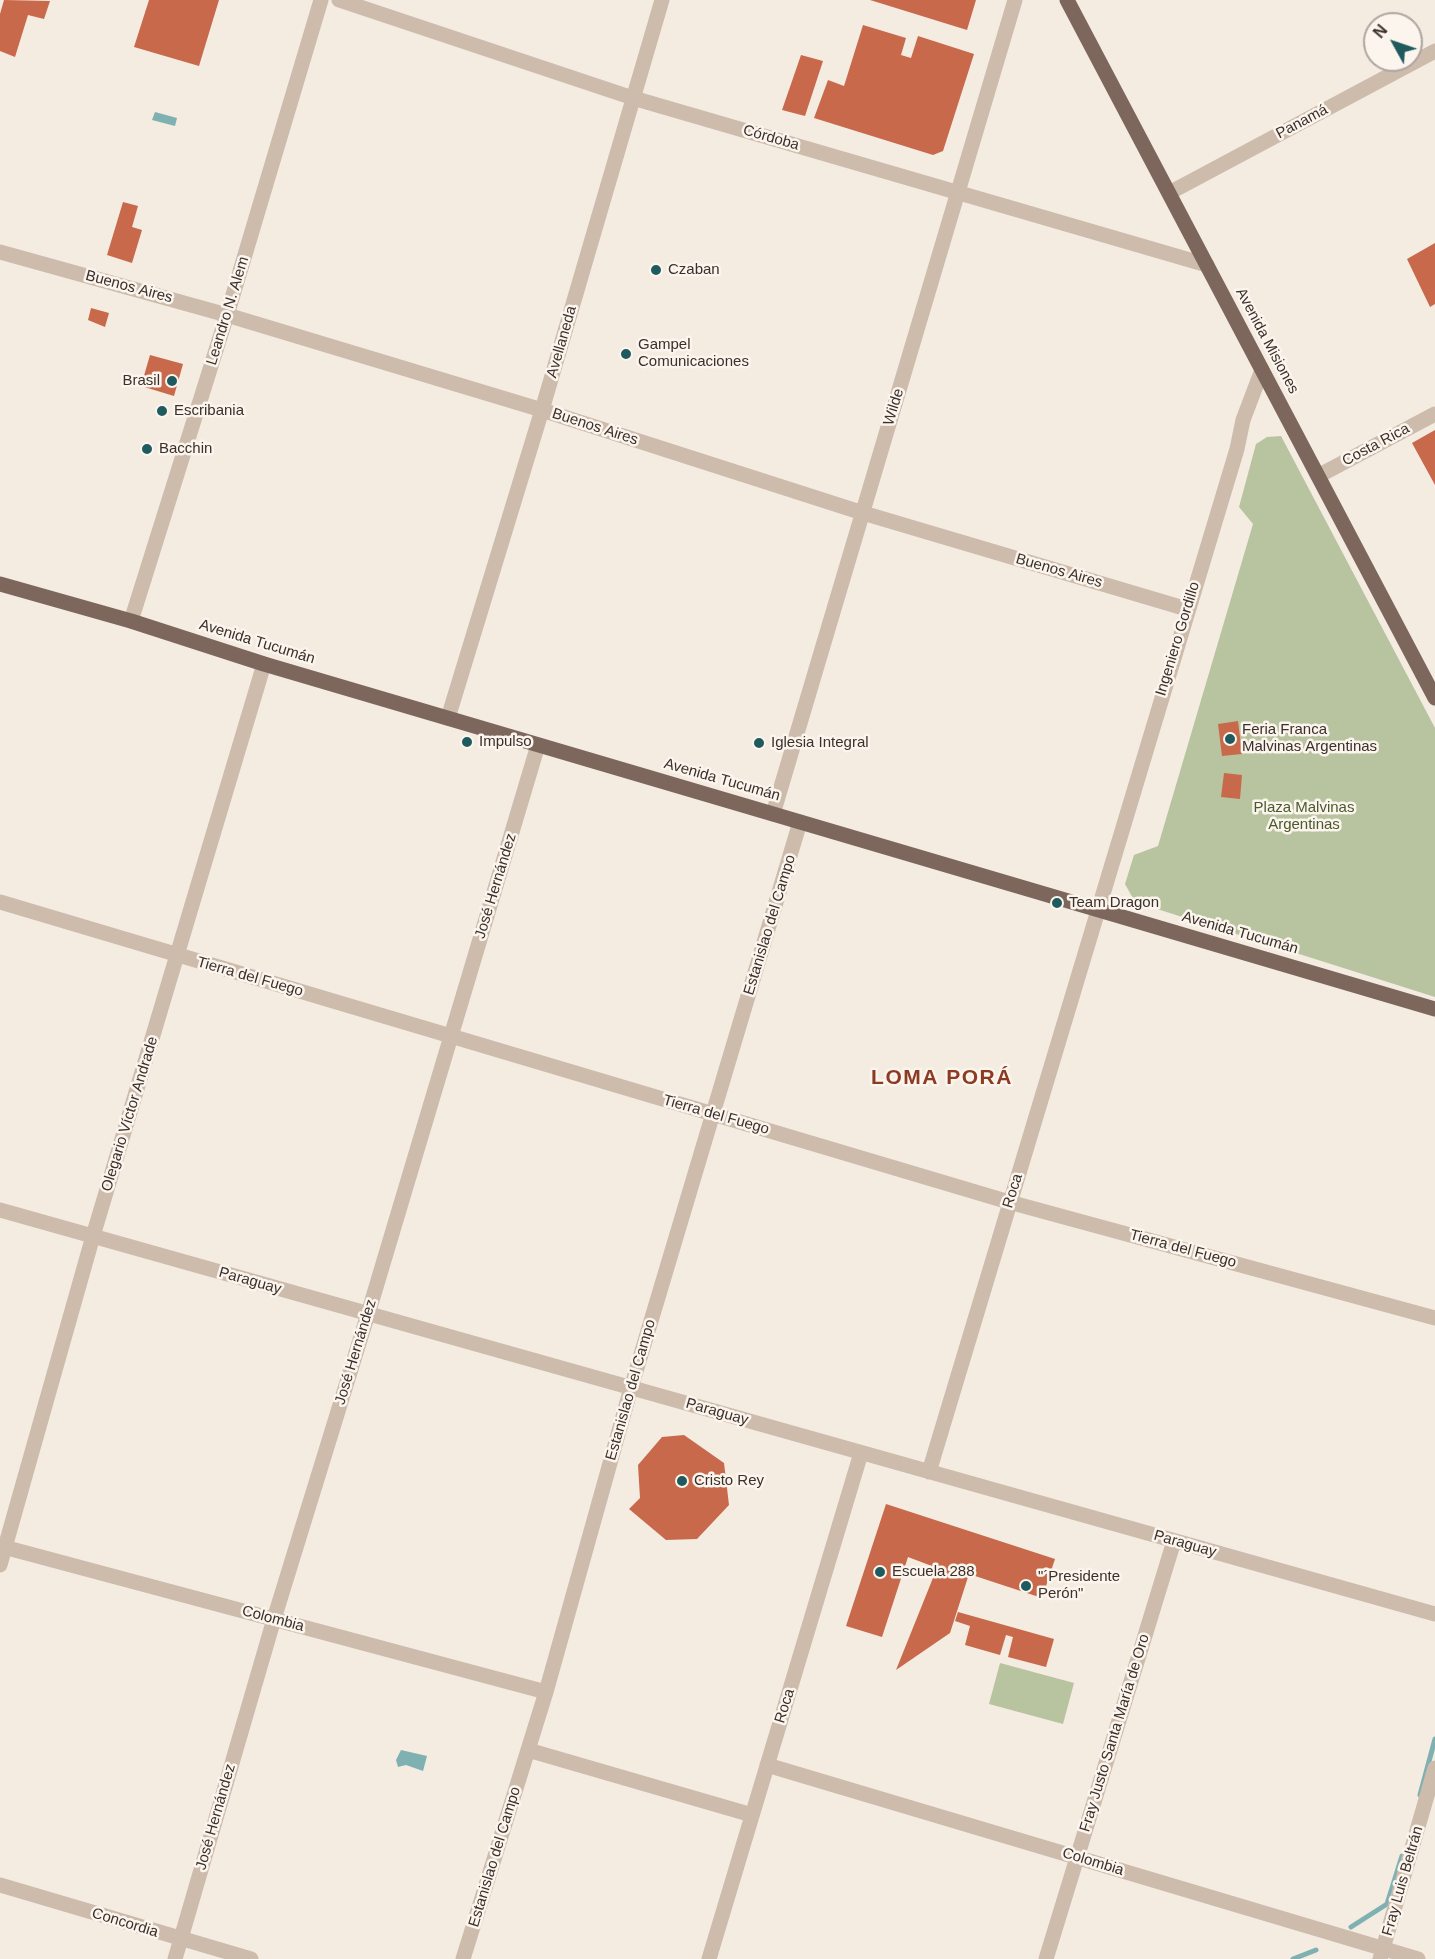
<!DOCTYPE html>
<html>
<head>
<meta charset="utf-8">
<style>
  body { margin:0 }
  #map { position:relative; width:1435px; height:1959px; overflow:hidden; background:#f4ebe1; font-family:Arial,sans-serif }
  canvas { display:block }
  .north { position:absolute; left:1363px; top:12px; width:60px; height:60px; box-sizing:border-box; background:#fbf5ee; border:2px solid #aea6a0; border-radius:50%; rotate:310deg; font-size:16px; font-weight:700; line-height:24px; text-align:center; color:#3b302b }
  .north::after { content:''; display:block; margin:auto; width:21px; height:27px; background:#1f5a5e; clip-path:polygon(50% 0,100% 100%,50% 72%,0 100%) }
</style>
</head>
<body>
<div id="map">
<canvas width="1435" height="1959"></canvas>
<div class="north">N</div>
</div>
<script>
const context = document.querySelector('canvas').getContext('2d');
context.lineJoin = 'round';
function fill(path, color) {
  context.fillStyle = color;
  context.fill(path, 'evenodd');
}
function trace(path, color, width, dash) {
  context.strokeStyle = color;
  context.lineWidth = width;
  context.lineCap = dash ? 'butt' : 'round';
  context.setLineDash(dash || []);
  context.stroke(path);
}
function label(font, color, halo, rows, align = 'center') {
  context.font = font + ' Arial,sans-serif';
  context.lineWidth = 5;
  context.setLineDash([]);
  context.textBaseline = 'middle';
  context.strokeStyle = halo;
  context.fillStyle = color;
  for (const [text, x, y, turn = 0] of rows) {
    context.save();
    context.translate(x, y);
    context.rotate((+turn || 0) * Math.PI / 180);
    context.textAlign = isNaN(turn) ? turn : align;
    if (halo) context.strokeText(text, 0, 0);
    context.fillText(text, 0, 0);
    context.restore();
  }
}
const green = new Path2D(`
  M1281 436 1435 728V997L1135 902 1125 884 1134 855 1158 846 1253 524 1239 507 1256 444 1267 437Z
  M1000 1663 1074 1683 1063 1724 989 1704Z`);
const water = new Path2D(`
  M155 112 177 118 175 126 152 120Z
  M401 1750 427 1756 423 1771 406 1765 398 1767 396 1760Z`);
const stream = new Path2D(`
  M1420 1795 1435 1739
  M1351 1927 1387 1904 1402 1856
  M1293 1959 1316 1950`);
const building = new Path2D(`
  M4 0 50 1 44 19 28 15 15 57 0 51V14Z
  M149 0H219L199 66 134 47Z
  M870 0H976L967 30Z
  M863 25 906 38 901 55 911 58 918 36 974 54 943 151 933 155 814 118 828 80 844 86Z
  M801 55 823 61 805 116 782 110Z
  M123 202 138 206 132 227 142 230 132 263 107 255Z
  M1435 243V304L1430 307 1407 259Z
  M91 308 109 313 105 327 88 320Z
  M150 355 183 364 174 396 141 386Z
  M1435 430V485L1412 443Z
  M1238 721 1242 754 1222 756 1218 724Z
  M1224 773 1242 775 1240 799 1221 797Z
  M684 1435 724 1463 729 1505 697 1539 666 1540 629 1509 640 1498 638 1465 662 1437Z
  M886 1504 1055 1559 1042 1598 969 1574 950 1633 896 1670 937 1568 908 1557 882 1637 846 1626Z
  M958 1612 1054 1639 1046 1667 1008 1657 1013 1637 1006 1635 1000 1655 965 1645 970 1626 955 1621Z`);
const minor = new Path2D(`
  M339 0 633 98 1207 265
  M1169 193 1435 51
  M0 252 227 315 542 410 863 513 1187 609
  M1318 476 1435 414
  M131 621 227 315 321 0
  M448 718 542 410 662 0
  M773 814 1015 0
  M0 902 1009 1202 1435 1318
  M0 1210 1435 1614
  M929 1472 1237 449 1243 420 1262 370
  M0 1546 546 1692
  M0 1565 93 1236 264 664
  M528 1750 752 1815
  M767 1765 1418 1959
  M0 1885 251 1959
  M175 1959 274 1619 368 1314 538 745
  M463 1959 546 1692 631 1388 800 822
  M709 1959 861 1453
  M1046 1959 1174 1541
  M1380 1959 1435 1768`);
const major = new Path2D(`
  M1067 0 1435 698
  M0 584 131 621 264 664 1435 1009`);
const markers = [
  [656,270,6,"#1f5a5e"],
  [626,354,6,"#1f5a5e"],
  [172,381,6,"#1f5a5e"],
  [162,411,6,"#1f5a5e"],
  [147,449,6,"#1f5a5e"],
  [1230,739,6,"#1f5a5e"],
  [467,742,6,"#1f5a5e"],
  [759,743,6,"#1f5a5e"],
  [1057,903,6,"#1f5a5e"],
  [682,1481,6,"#1f5a5e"],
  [880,1572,6,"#1f5a5e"],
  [1026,1586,6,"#1f5a5e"]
];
const streetNames = [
  ["Panamá",1302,122,-28],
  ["Córdoba",771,138,16],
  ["Buenos Aires",129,287,15],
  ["Leandro N. Alem",228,311,-73],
  ["Avenida Misiones",1267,341,62],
  ["Avellaneda",562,342,-74],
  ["Wilde",894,407,-73],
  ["Buenos Aires",595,427,18],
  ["Costa Rica",1376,445,-28],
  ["Buenos Aires",1059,571,16],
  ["Ingeniero Gordillo",1178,639,-73],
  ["Avenida Tucumán",257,642,17],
  ["Avenida Tucumán",722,780,16],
  ["José Hernández",496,886,-73],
  ["Estanislao del Campo",770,925,-73],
  ["Avenida Tucumán",1240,933,16],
  ["Tierra del Fuego",250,977,16],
  ["Olegario Víctor Andrade",130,1114,-73],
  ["Tierra del Fuego",716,1115,16],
  ["Roca",1013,1191,-73],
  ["Tierra del Fuego",1183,1249,15],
  ["Paraguay",250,1281,16],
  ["José Hernández",356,1352,-73],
  ["Estanislao del Campo",631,1390,-74],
  ["Paraguay",717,1412,16],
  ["Paraguay",1185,1544,16],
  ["Colombia",273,1619,15],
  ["Roca",785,1706,-73],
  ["Fray Justo Santa María de Oro",1115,1733,-73],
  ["José Hernández",216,1817,-74],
  ["Estanislao del Campo",495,1857,-73],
  ["Colombia",1093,1862,17],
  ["Fray Luis Beltrán",1403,1881,-74],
  ["Concordia",125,1923,17]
];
const poiNames = [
  ["Czaban",668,270],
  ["Gampel",638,345],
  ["Comunicaciones",638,362],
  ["Brasil",160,381,"right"],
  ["Escribania",174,411],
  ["Bacchin",159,449],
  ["Feria Franca",1242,730],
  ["Malvinas Argentinas",1242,747],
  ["Impulso",479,742],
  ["Iglesia Integral",771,743],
  ["Team Dragon",1069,903],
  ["Cristo Rey",694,1481],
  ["Escuela 288",892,1572],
  ["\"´Presidente",1038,1577],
  ["Perón\"",1038,1594]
];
const parkNames = [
  ["Plaza Malvinas",1304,808],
  ["Argentinas",1304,825]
];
const districtNames = [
  ["LOMA PORÁ",942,1078]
];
fill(green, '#b8c4a0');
fill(water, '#7fb0b2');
trace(stream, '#7fb0b2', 5);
fill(building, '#c8694b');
trace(minor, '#cdbbac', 15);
trace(major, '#7d675c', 15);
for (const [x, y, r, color] of markers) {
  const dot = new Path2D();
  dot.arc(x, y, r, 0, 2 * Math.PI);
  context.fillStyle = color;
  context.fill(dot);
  trace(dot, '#fbf5ee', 2);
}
label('15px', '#3b302b', '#fbf5ee', streetNames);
label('15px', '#3b302b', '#fbf5ee', poiNames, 'left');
label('15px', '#4a5a2e', '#fbf5ee', parkNames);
context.letterSpacing = '1.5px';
label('bold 21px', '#8c3b22', '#fbf5ee', districtNames);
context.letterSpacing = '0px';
</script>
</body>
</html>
